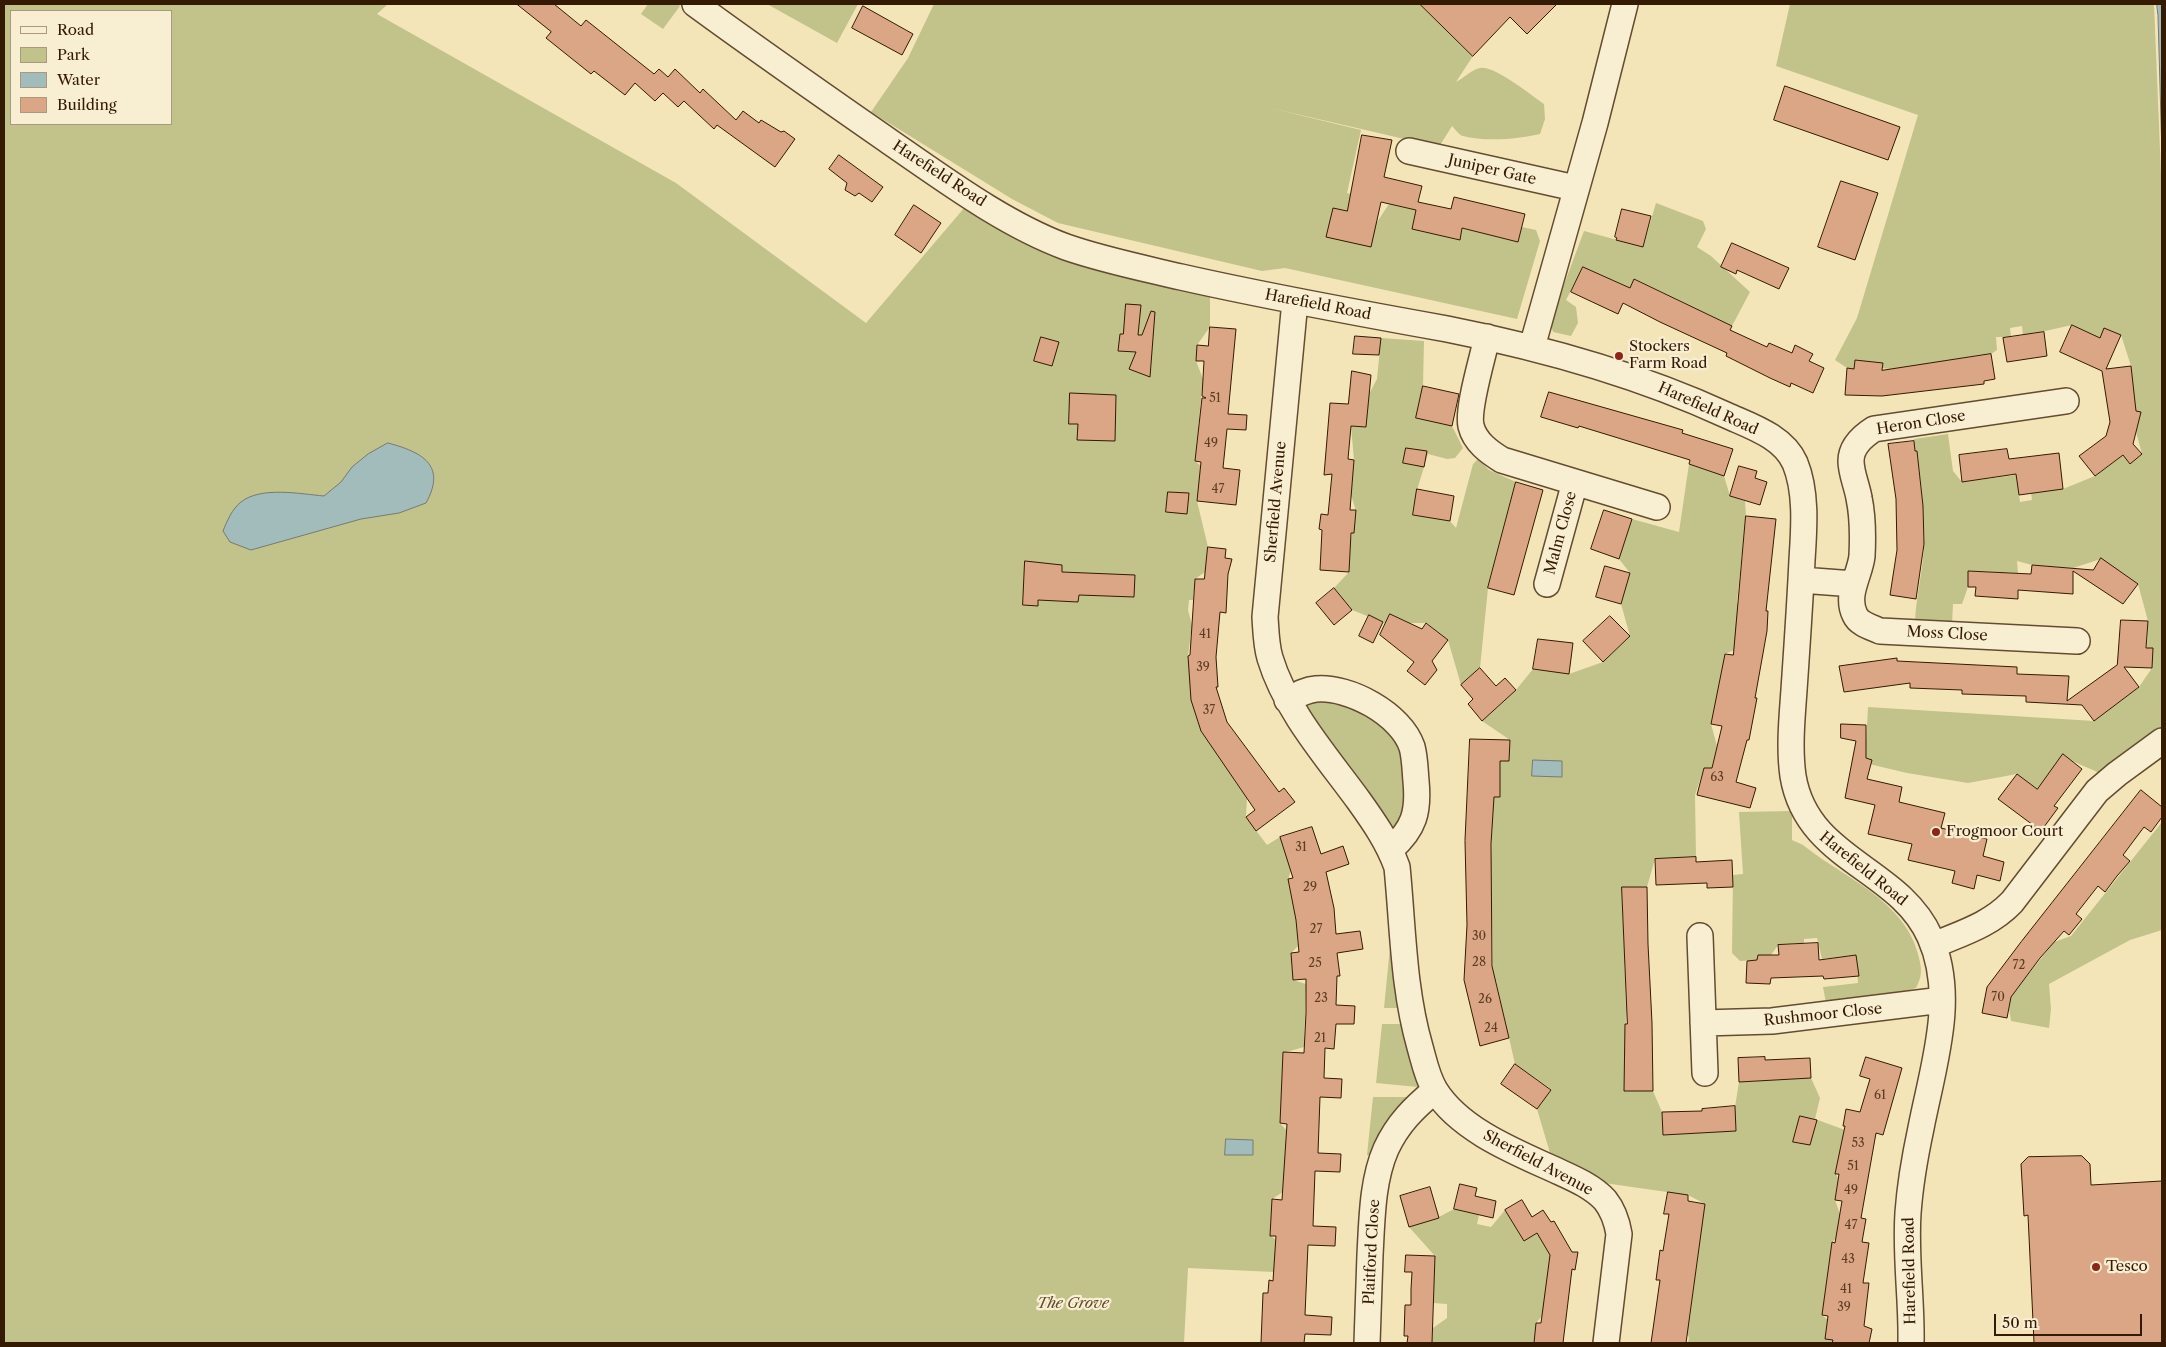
<!DOCTYPE html>
<html>
<head>
<meta charset="utf-8">
<style>
  body { margin:0 }
  #map { position:relative; width:2166px; height:1347px; overflow:hidden; background:#f4e5b9; font-family:"Libre Caslon Text",serif }
  canvas { display:block }
  .frame { position:absolute; inset:0; border:5px solid #341903; pointer-events:none }
  .legend { position:absolute; left:10px; top:10px; width:162px; height:115px; box-sizing:border-box; background:#f8eed2; border:1px solid #aa997f; margin:0; padding:6px 9px; list-style:none; font-size:15px; color:#341903 }
  .legend li { display:flex; align-items:center; gap:10px; height:25px }
  .legend b { width:25px; border:1px solid #aa997f }
  .scale { position:absolute; left:1994px; top:1314px; width:148px; height:22px; box-sizing:border-box; border:2px solid #341903; border-top:0; padding-left:6px; font-size:15px; line-height:18px; white-space:nowrap; color:#341903; -webkit-text-stroke:4px #f8eed2; paint-order:stroke }
</style>
</head>
<body>
<div id="map">
<canvas width="2166" height="1347"></canvas>
<div class="frame"></div>
<ul class="legend">
<li><b style="height:6px;background:#f8eed2"></b>Road</li>
<li><b style="height:14px;background:#c2c28b"></b>Park</li>
<li><b style="height:14px;background:#a2bcbb"></b>Water</li>
<li><b style="height:14px;background:#daa685"></b>Building</li>
</ul>
<div class="scale">50 m</div>
</div>
<script>
const context = document.querySelector('canvas').getContext('2d');
context.lineJoin = 'round';
function fill(path, color) {
  context.fillStyle = color;
  context.fill(path, 'evenodd');
}
function trace(path, color, width, dash) {
  context.strokeStyle = color;
  context.lineWidth = width;
  context.lineCap = dash ? 'butt' : 'round';
  context.setLineDash(dash || []);
  context.stroke(path);
}
function label(font, color, halo, rows, align = 'center') {
  context.font = font + ' "Libre Caslon Text",serif';
  context.lineWidth = 4.5;
  context.setLineDash([]);
  context.textBaseline = 'middle';
  context.strokeStyle = halo;
  context.fillStyle = color;
  for (const [text, x, y, turn = 0] of rows) {
    context.save();
    context.translate(x, y);
    context.rotate((+turn || 0) * Math.PI / 180);
    context.textAlign = isNaN(turn) ? turn : align;
    if (halo) context.strokeText(text, 0, 0);
    context.fillText(text, 0, 0);
    context.restore();
  }
}
const green = new Path2D(`
  M4 4H388L377 14 676 183 866 323 965 207 1210 293V327L1197 345 1196 361 1203 379 1195 461 1201 466 1197 501 1208 547 1205 572 1195 579 1193 600H1189L1188 610 1192 625 1188 656 1192 702 1202 733 1208 740 1240 759 1234 780 1247 798 1246 817 1267 845 1280 837 1291 870 1288 880 1296 918 1298 946 1291 953 1293 980 1306 984 1304 1047 1283 1053 1280 1123 1287 1131 1283 1192 1272 1199 1270 1235 1276 1240 1274 1272 1188 1268 1184 1343H4ZM11 11H171V124H11Z
  M648 4H677L680 6 663 29 641 14Z
  M767 4H858L837 43Z
  M934 4H1420L1473 56 1456 82C1464 78 1471 70 1480 68 1494 65 1531 95 1544 104L1545 119 1540 134C1520 139 1484 142 1463 136 1459 135 1455 129 1452 126L1439 147 1266 107 1361 130 1347 193 1362 197 1363 219 1377 222 1389 204 1416 210 1412 229 1459 240 1462 228 1518 242 1522 227 1536 230 1540 241 1517 319 1285 268 1262 271 1058 223 1012 199 871 112 908 58Z
  M1790 4H2154L2162 198V734L2101 774C2088 767 2075 764 2063 755L2037 789 2017 774 1968 783 1907 773 1865 763 1868 707 2094 721 2139 687 2152 668 2153 648H2147L2148 621 2138 584 2101 559 2073 568 2032 565 2017 561 2018 573 1968 571V587L1962 604H1953L1952 624 1915 622C1916 596 1923 571 1924 545 1925 514 1921 482 1917 451H1915L1914 439 1948 434 1953 471 1962 482 2016 475 2020 502 2032 500 2030 485 2042 491 2063 489 2095 476 2123 455 2130 464 2142 454 2136 432 2131 366 2121 335 2100 338 2072 325 2023 336 2022 326 2010 328 2011 337H1996L1997 350 1991 354 1890 369 1882 368V363L1855 360 1854 369 1847 368 1835 360 1857 318 1918 115 1776 66Z
  M1656 203 1703 221 1706 229 1697 247 1711 256 1750 292 1732 326 1635 279 1630 288 1583 267 1566 300 1576 307 1578 323 1571 336 1553 332 1550 322 1584 231 1643 247Z
  M1381 338 1424 341 1423 386 1452 426 1463 448 1455 458 1447 459 1428 454 1417 490 1413 515 1450 521 1456 528 1473 464 1478 459 1489 470 1516 482 1488 588 1480 668 1461 685 1448 640 1427 623H1409L1390 614 1385 623 1352 610 1334 588 1349 572 1351 538 1356 511 1351 495 1354 460 1351 426 1366 427 1369 394 1377 379Z
  M1689 464 1724 476 1730 496 1745 501 1746 516 1737 602 1739 608 1734 650 1725 654 1711 724 1717 746 1712 768H1704L1695 795 1696 857 1655 859 1647 887H1622L1626 1008 1625 1091H1653L1662 1112 1663 1135 1736 1131 1735 1107 1739 1082 1811 1078 1820 1098 1815 1119 1845 1130 1835 1173 1838 1178 1835 1200 1840 1214 1841 1234 1832 1242 1822 1315 1828 1320 1825 1339 1833 1340 1832 1343H1688L1689 1337 1683 1333 1682 1315 1690 1316 1705 1204 1688 1195 1604 1183 1550 1153 1537 1109 1551 1089 1515 1064 1496 981 1493 977 1491 860 1493 797H1500V761H1509L1510 740 1482 721 1516 690 1533 669 1569 674 1603 662 1630 636 1621 604 1630 573 1619 559 1632 519 1679 532Z
  M1330 697 1381 719 1404 748 1406 813 1394 829 1389 827 1304 710 1307 702Z
  M1792 811V840L1803 845C1844 878 1907 901 1919 958 1922 970 1922 977 1916 988L1907 991 1826 1003 1823 987 1858 983 1856 955 1822 959 1817 938 1804 939V943L1778 945 1771 955H1759L1757 960 1740 961 1732 953 1733 875 1743 874 1739 812Z
  M2162 822V930L2130 940 2049 984 2051 1009 2049 1028 2011 1021 2009 1008 2012 988 2020 985 2054 942 2071 936Z
  M1390 947 1396 949 1404 1008H1384Z
  M1382 1024H1406L1420 1082 1418 1087 1376 1083Z
  M1373 1097H1410L1376 1156 1367 1155Z
  M1454 1209 1479 1215 1477 1224 1491 1227 1505 1210 1524 1241 1537 1233 1558 1250 1542 1316 1536 1323 1534 1343H1432L1433 1328 1447 1318V1304L1433 1303 1435 1256 1409 1227 1437 1218Z`);
const water = new Path2D(`
  M2157 4H2162V155L2158 16Z
  M388 443C422 452 447 465 426 503L399 513 361 519 251 550 230 542 223 531C227 521 232 509 241 502 261 486 301 494 324 496L341 482 352 467 368 454Z
  M1533 760 1562 761V777L1532 776Z
  M1226 1139 1253 1140V1155H1225Z`);
const building = new Path2D(`
  M517 4H554L581 26 586 20 654 74 659 69 668 77 675 69 700 93 703 89 736 120 743 111 759 123 761 120 781 132 784 131 795 139 775 167 717 125 714 129 684 101 678 107 663 93 655 101 635 83 625 95 594 71 591 74 546 38 551 32Z
  M1420 4H1557L1527 34 1510 17 1473 56Z
  M863 6 913 34 902 55 852 28Z
  M1785 86 1900 127 1888 160 1774 120Z
  M1362 135 1392 140 1384 177 1422 186 1418 202 1451 209 1454 197 1525 214 1518 242 1462 228 1460 240 1412 229 1416 210 1381 202 1371 247 1326 237 1333 208 1347 211Z
  M839 155 883 187 872 202 859 193 855 196 845 190 847 183 829 169Z
  M1841 181 1878 193 1855 260 1818 247Z
  M914 205 941 223 921 253 895 235Z
  M1622 209 1651 216 1643 247 1616 240 1617 238 1615 237Z
  M1732 243 1789 268 1779 289 1737 270 1736 274 1721 267Z
  M1583 267 1630 288 1634 279 1732 326 1730 330 1767 347 1769 343 1792 353 1795 345 1813 354 1809 361 1824 368 1813 393 1791 383 1790 387 1770 378 1726 356 1727 353 1660 322 1623 303 1618 314 1571 292Z
  M1126 304 1141 305 1138 335H1142L1151 311 1155 312 1150 377 1129 369 1136 352 1118 351 1120 334H1123Z
  M2072 325 2100 338 2104 328 2121 335 2106 369 2131 366 2136 411 2141 412 2133 444 2142 454 2130 464 2123 455 2095 476 2079 456 2106 436 2110 422 2102 371 2060 352Z
  M1210 327 1236 329 1228 414 1247 415 1246 430 1227 429 1223 468 1240 470 1236 505 1197 501 1201 462 1195 461 1202 398H1206L1202 396 1204 361H1196L1197 345 1208 346Z
  M2044 332 2047 356 2007 362 2003 338Z
  M1355 336 1381 338 1379 355 1353 354Z
  M1041 337 1059 342 1052 366 1034 361Z
  M1991 354 1995 379 1984 381V384L1882 396 1845 395 1847 368 1854 369 1855 360 1883 363 1882 370Z
  M1352 371 1371 375 1366 427 1351 426 1348 459 1354 460 1350 510H1356L1354 533H1351L1349 572 1320 570 1322 530 1319 529 1321 514 1328 515 1332 474 1324 475 1330 403 1348 404Z
  M1423 386 1459 394 1452 426 1416 418Z
  M1549 392 1683 430 1682 433 1733 449 1724 476 1689 464 1690 460 1579 426 1578 428 1541 417Z
  M1070 393 1116 395 1115 441 1077 440 1078 424H1069Z
  M1914 441 1915 451H1917L1923 506 1924 544 1916 599 1890 595 1897 550 1896 499 1888 444Z
  M1406 448 1427 451 1424 467 1403 463Z
  M2007 449 2009 459 2059 453 2063 489 2019 495 2016 474 1962 482 1959 455Z
  M1739 466 1757 471 1755 478 1767 482 1760 505 1730 496Z
  M1516 482 1543 490 1514 595 1488 588Z
  M1417 489 1454 496 1450 521 1413 515Z
  M1168 492 1189 493 1187 514 1166 512Z
  M1604 510 1632 519 1619 559 1591 549Z
  M1746 516 1776 519 1766 611H1768L1767 631 1755 698H1757L1749 740H1747L1736 782 1756 788 1750 808 1697 795 1704 768H1712L1722 726 1711 724 1725 654 1733 655Z
  M1208 547 1226 549 1225 558 1232 559 1228 574 1226 613 1220 612 1216 657 1218 687H1216L1227 722 1279 792 1284 788 1295 802 1256 831 1246 817 1255 810 1201 731 1191 700 1188 656 1190 655 1195 579H1204Z
  M2101 558 2138 584 2123 604 2073 571V594L2018 590V599L1975 596 1976 587H1968V571L2031 574 2032 565 2093 570Z
  M1025 561 1062 565V572L1135 575 1134 597 1079 595 1078 602 1038 600V606L1023 605Z
  M1605 566 1630 573 1621 604 1596 597Z
  M1334 588 1352 610 1334 625 1316 603Z
  M1390 614 1422 629 1426 623 1448 640 1432 661 1437 670 1425 685 1407 671 1414 662 1380 635Z
  M1369 615 1383 622 1373 643 1359 636Z
  M1610 616 1630 636 1603 662 1583 641Z
  M2121 620 2148 621 2146 648H2153L2152 668 2124 667 2139 687 2094 721 2082 705 2026 702V696L1962 694V690L1910 688V683L1844 692 1839 666 1897 658V661L2017 667V674L2069 676 2067 701 2117 665Z
  M1538 639 1573 643 1569 674 1533 669Z
  M1480 668 1496 686 1505 678 1516 690 1482 721 1468 704 1473 699 1461 685Z
  M1841 724 1866 725V758L1872 760 1867 779 1902 787 1899 802 1945 813 1941 828 1987 839 1983 856 2004 862 2000 881 1977 875 1974 889 1952 883 1955 871 1908 860 1912 844 1868 834 1875 805 1845 798 1856 741 1841 738Z
  M1470 739 1510 740 1509 761H1500V797H1494L1491 844 1492 966 1509 1038 1480 1046 1464 980 1467 925 1465 841Z
  M2063 754 2082 769 2054 806 2058 808 2041 831 1998 799 2017 774 2037 789Z
  M2141 790 2162 807V817L2151 832 2144 827 2123 855 2130 861 2117 876 2105 892 2098 886 2076 914 2082 919 2069 935 2064 931 2040 958 2011 997 2007 1018 1982 1013 1987 987 2021 942Z
  M1312 827 1321 854 1343 846 1349 864 1326 872 1334 908 1336 934 1360 931 1363 949 1337 953 1340 976H1337L1336 1005 1355 1006 1354 1024H1336L1334 1049 1325 1048 1324 1078 1342 1079 1341 1098 1320 1097 1318 1153 1341 1154 1340 1172 1315 1171 1313 1226 1336 1227 1335 1246 1308 1245 1305 1315 1332 1317 1331 1335 1305 1334 1304 1343H1261L1263 1293H1268L1269 1280 1273 1281 1276 1236H1270L1272 1199 1282 1200 1287 1124 1280 1123 1283 1052 1304 1053 1306 1013V979L1293 980 1291 953 1299 952 1296 920 1288 879 1293 878 1280 837Z
  M1696 857V862L1732 860 1733 887 1707 888V883L1656 885 1655 859Z
  M1622 887H1647L1648 944 1652 1023 1653 1091H1624L1625 1024H1627Z
  M1818 943 1819 960 1856 955 1859 976 1824 979 1823 976 1771 978 1770 984 1746 983 1747 961 1757 960 1758 955H1779L1778 945Z
  M1765 1057V1060L1810 1058 1811 1078 1739 1082 1738 1058Z
  M1866 1057 1902 1068 1883 1135 1876 1133 1861 1218 1866 1219 1862 1242 1869 1243 1863 1283H1869L1864 1326 1872 1329 1869 1343H1832L1833 1340 1825 1339 1828 1316 1822 1315 1832 1242 1835 1243 1842 1201 1835 1200 1839 1174H1835L1845 1126H1843L1846 1109 1860 1112 1870 1079 1860 1076Z
  M1515 1064 1551 1090 1537 1109 1501 1084Z
  M1735 1106 1736 1131 1663 1135 1662 1112 1702 1111V1109Z
  M1800 1116 1817 1120 1810 1145 1793 1142Z
  M2082 1156 2090 1164 2091 1185 2162 1181V1343H2034L2028 1215 2024 1216 2021 1164 2028 1157Z
  M1460 1184 1477 1188 1475 1196 1496 1201 1493 1218 1454 1209Z
  M1430 1187 1439 1218 1409 1227 1400 1196Z
  M1668 1192 1688 1195V1201L1705 1204 1686 1343H1651L1660 1280H1656L1660 1250 1663 1251 1669 1214H1664Z
  M1522 1200 1532 1217 1543 1210 1551 1222 1554 1221 1572 1252H1578L1575 1270 1572 1269 1563 1343H1534L1536 1323H1541L1550 1255 1537 1233 1524 1241 1505 1210Z
  M1406 1255 1435 1256 1432 1343H1407L1408 1336H1404L1405 1305H1411V1289L1412 1272H1405Z`);
const minor = new Path2D(`
  M695 4C759 51 824 96 890 142 944 179 1004 224 1066 247 1103 260 1143 268 1181 277 1269 297 1358 313 1447 329 1543 348 1637 374 1726 415 1750 426 1783 436 1795 463 1807 492 1804 529 1802 560 1800 603 1797 646 1794 690 1792 718 1789 748 1793 776 1807 861 1899 867 1930 937 1957 997 1933 1066 1921 1128 1915 1156 1910 1185 1908 1213 1905 1257 1912 1300 1911 1343
  M1409 151 1575 188
  M1295 301 1265 617C1266 631 1266 645 1270 658 1286 711 1327 757 1359 801 1374 822 1388 842 1397 867 1403 927 1403 988 1420 1047 1424 1061 1427 1077 1435 1090 1459 1129 1513 1151 1553 1169 1570 1177 1591 1185 1605 1200 1613 1210 1617 1222 1619 1234L1606 1343
  M1487 337C1483 357 1467 408 1471 426 1475 442 1489 452 1502 460L1657 507
  M1532 347 1595 123 1625 4
  M2066 401 1874 429C1863 436 1851 446 1851 461 1851 473 1857 486 1859 498 1863 517 1863 536 1862 556 1860 575 1845 595 1855 615 1859 624 1871 627 1880 631L2077 641
  M1801 580 1854 584
  M1547 584 1575 482
  M1287 700C1297 695 1305 690 1316 689 1349 686 1401 714 1412 747 1415 758 1415 770 1416 781 1419 812 1414 829 1391 849
  M1700 936 1705 1073
  M1934 945C1962 933 1990 925 2012 902L2097 791 2117 774 2162 741
  M1703 1023 1772 1021 1942 1000
  M1367 1343C1368 1314 1369 1284 1370 1255 1372 1220 1372 1181 1386 1149 1398 1123 1414 1108 1435 1090`);
const markers = [
  [1619,356,5,"#8f2418"],
  [1936,832,5,"#8f2418"],
  [2096,1267,5,"#8f2418"]
];
const numberNames = [
  ["51",1215,399],
  ["49",1211,444],
  ["47",1218,490],
  ["41",1205,635],
  ["39",1203,668],
  ["37",1209,711],
  ["63",1717,778],
  ["31",1301,848],
  ["29",1310,888],
  ["27",1316,930],
  ["30",1479,937],
  ["28",1479,963],
  ["25",1315,964],
  ["72",2019,966],
  ["70",1998,998],
  ["23",1321,999],
  ["26",1485,1000],
  ["24",1491,1029],
  ["21",1320,1039],
  ["61",1880,1096],
  ["53",1858,1144],
  ["51",1853,1167],
  ["49",1851,1191],
  ["47",1851,1226],
  ["43",1848,1260],
  ["41",1846,1290],
  ["39",1844,1308]
];
const streetNames = [
  ["Juniper Gate",1492,170,13],
  ["Harefield Road",939,174,33],
  ["Harefield Road",1318,305,11],
  ["Harefield Road",1708,409,24],
  ["Heron Close",1921,423,-9],
  ["Sherfield Avenue",1276,502,-85],
  ["Malm Close",1561,533,-75],
  ["Moss Close",1947,634,3],
  ["Harefield Road",1863,869,39],
  ["Rushmoor Close",1823,1015,-6],
  ["Sherfield Avenue",1538,1163,28],
  ["Plaitford Close",1372,1252,-87],
  ["Harefield Road",1910,1271,-91]
];
const poiNames = [
  ["Stockers",1629,347],
  ["Farm Road",1629,364],
  ["Frogmoor Court",1946,832],
  ["Tesco",2106,1267]
];
const parkNames = [
  ["The Grove",1073,1304]
];
fill(green, '#c2c28b');
fill(water, '#a2bcbb');
trace(water, '#767b71', 1);
fill(building, '#daa685');
trace(building, '#341903', 1);
trace(minor, '#644c30', 28);
trace(minor, '#f8eed2', 25);
for (const [x, y, r, color] of markers) {
  const dot = new Path2D();
  dot.arc(x, y, r, 0, 2 * Math.PI);
  context.fillStyle = color;
  context.fill(dot);
  trace(dot, '#f8eed2', 2);
}
label('12px', '#5e3c24', null, numberNames);
label('15px', '#341903', '#f8eed2', streetNames);
label('15px', '#341903', '#f8eed2', poiNames, 'left');
label('italic 15px', '#5f4c2c', '#f8eed2', parkNames);
</script>
</body>
</html>
